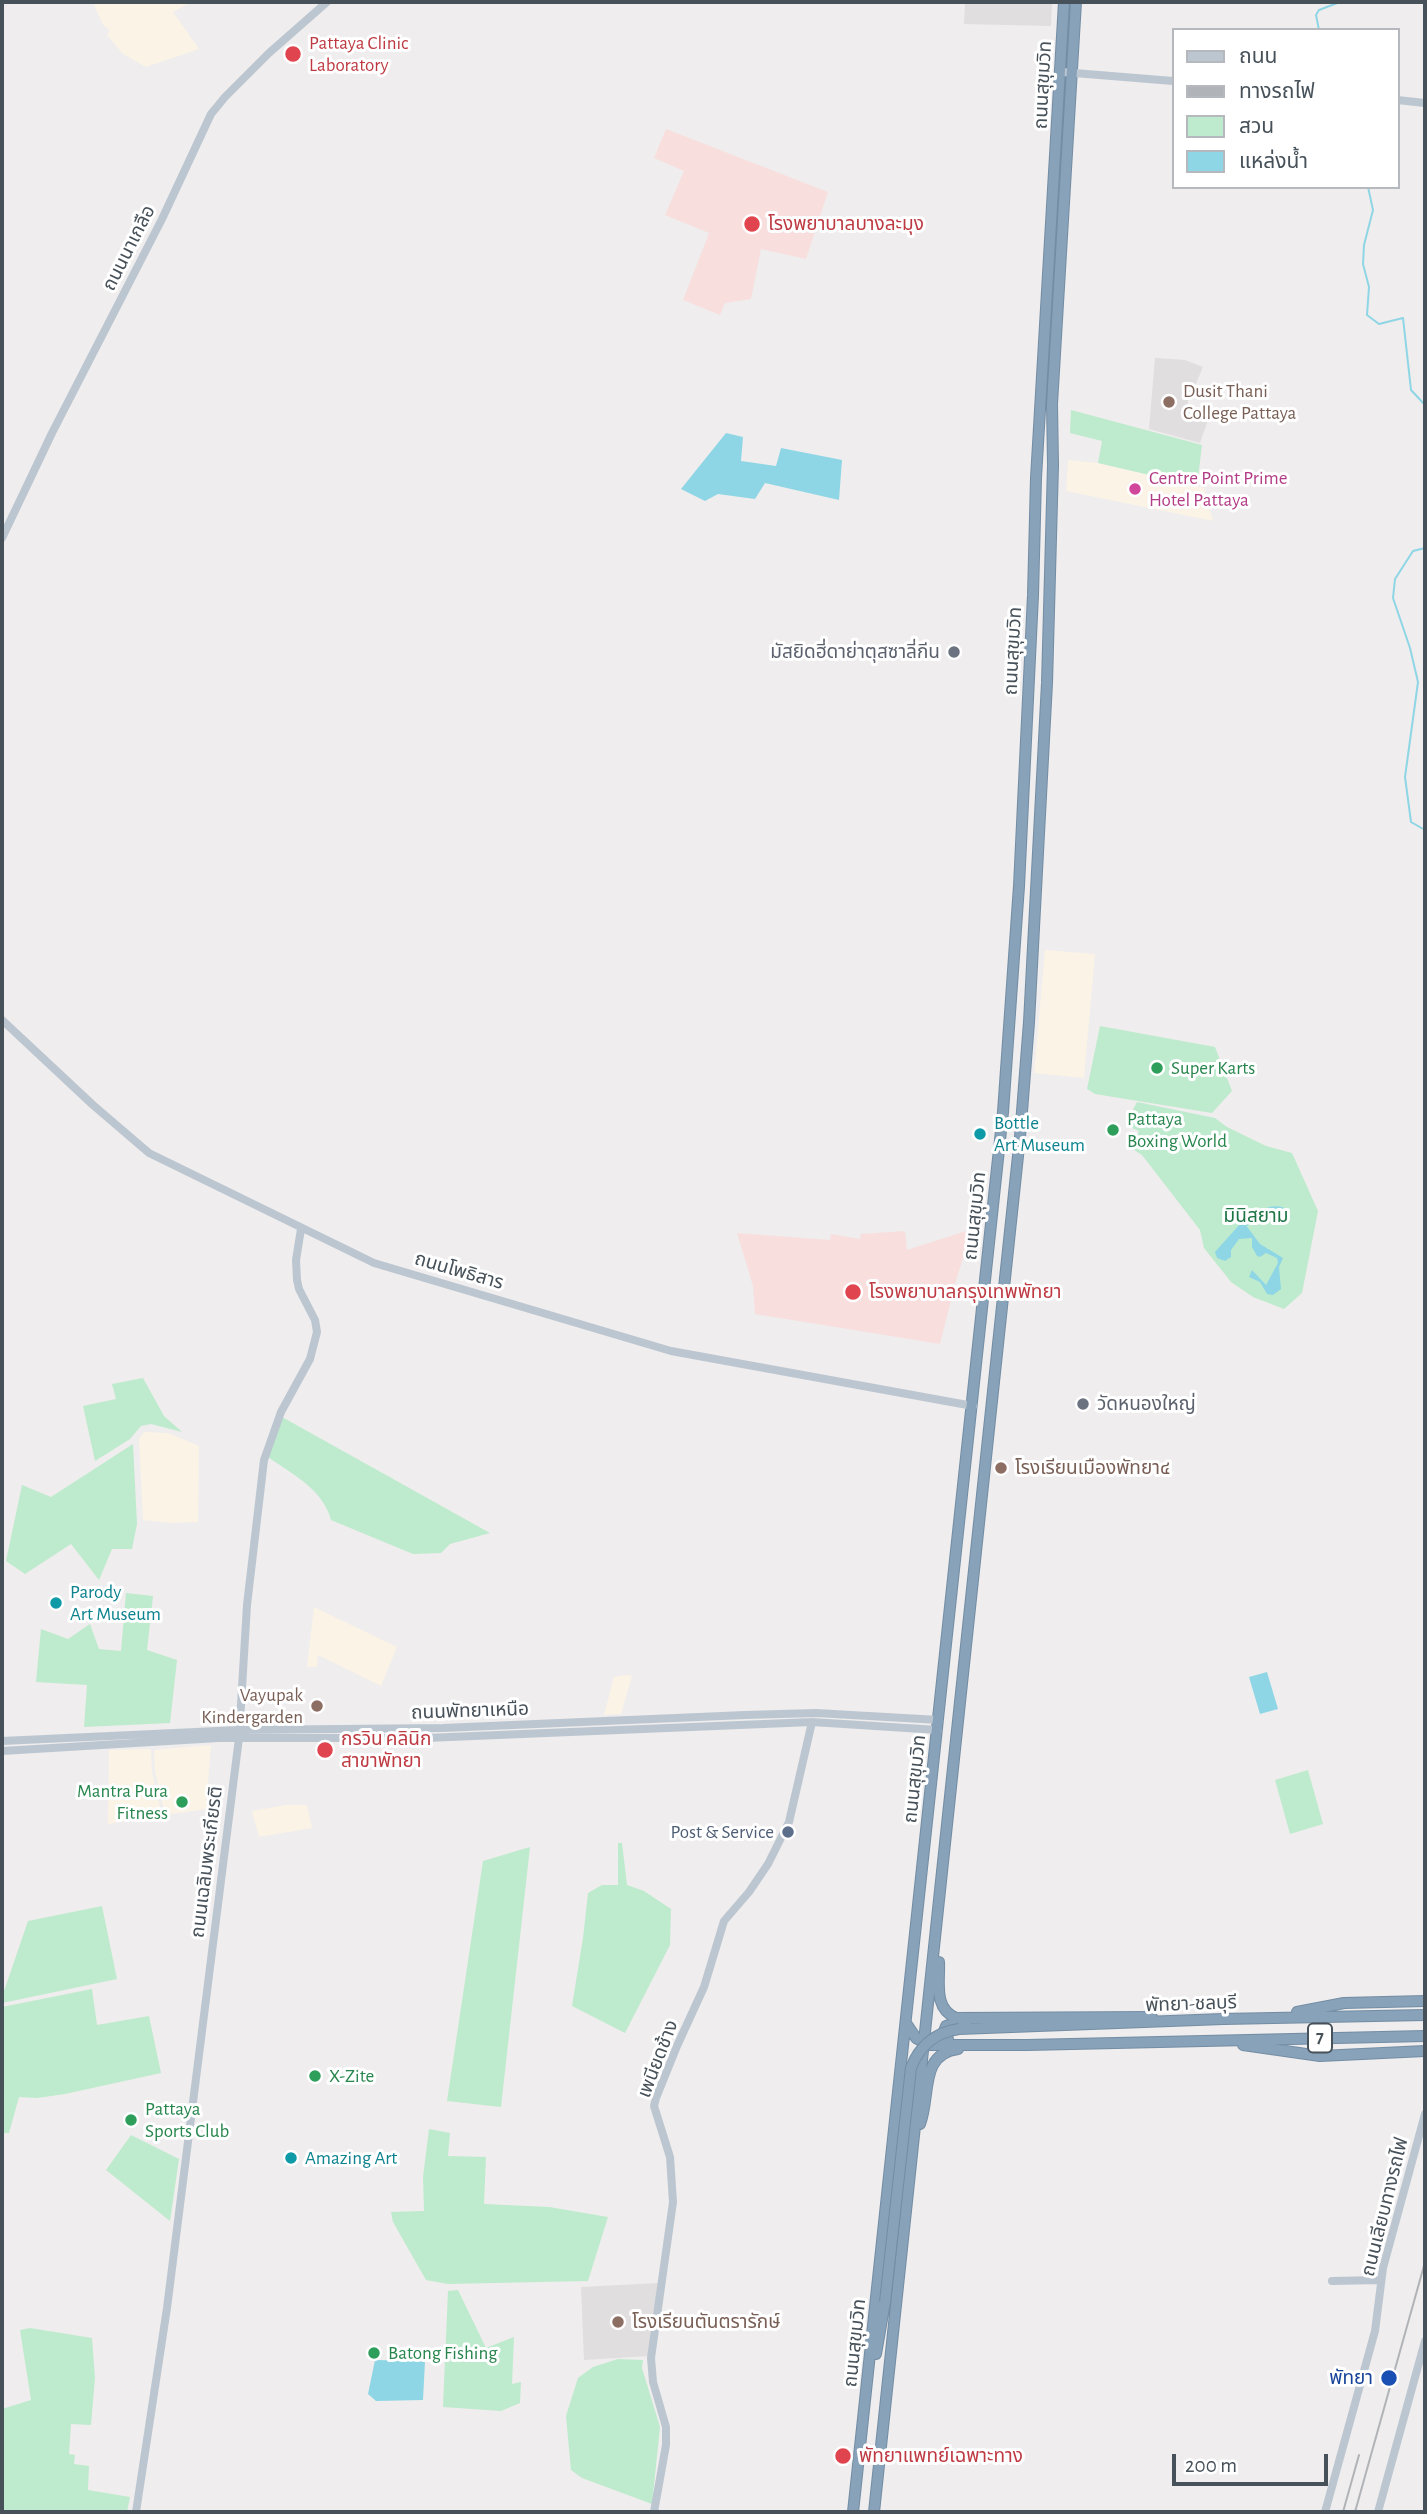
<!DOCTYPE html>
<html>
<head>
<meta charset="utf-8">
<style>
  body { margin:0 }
  #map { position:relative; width:1427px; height:2514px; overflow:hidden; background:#efeded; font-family:"Alegreya Sans","Noto Sans Thai",sans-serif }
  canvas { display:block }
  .frame { position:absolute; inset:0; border:4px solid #475159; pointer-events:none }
  .legend { position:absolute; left:1172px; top:28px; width:228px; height:161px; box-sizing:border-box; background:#fff; border:2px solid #b5b9bd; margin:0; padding:9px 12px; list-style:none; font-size:21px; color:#475159 }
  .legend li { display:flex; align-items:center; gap:14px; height:35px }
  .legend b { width:35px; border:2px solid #b5b9bd }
  .scale { position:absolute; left:1172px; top:2454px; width:156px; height:32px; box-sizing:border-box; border:4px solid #475159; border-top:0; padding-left:9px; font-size:21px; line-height:24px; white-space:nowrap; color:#475159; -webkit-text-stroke:5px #fff; paint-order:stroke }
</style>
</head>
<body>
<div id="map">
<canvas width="1427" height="2514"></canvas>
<div class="frame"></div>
<ul class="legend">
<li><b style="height:9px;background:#bcc6d0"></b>ถนน</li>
<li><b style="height:9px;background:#b0b3b7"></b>ทางรถไฟ</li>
<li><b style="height:19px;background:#beebcd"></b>สวน</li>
<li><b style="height:19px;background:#8ed6e5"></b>แหล่งน้ำ</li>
</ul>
<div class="scale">200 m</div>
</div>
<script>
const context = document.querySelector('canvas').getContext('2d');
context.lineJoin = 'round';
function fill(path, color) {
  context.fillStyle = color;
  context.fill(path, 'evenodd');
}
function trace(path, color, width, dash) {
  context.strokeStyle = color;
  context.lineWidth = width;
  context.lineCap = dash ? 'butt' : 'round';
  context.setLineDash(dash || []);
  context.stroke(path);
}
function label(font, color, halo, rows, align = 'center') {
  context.font = font + ' "Alegreya Sans","Noto Sans Thai",sans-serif';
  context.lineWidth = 6;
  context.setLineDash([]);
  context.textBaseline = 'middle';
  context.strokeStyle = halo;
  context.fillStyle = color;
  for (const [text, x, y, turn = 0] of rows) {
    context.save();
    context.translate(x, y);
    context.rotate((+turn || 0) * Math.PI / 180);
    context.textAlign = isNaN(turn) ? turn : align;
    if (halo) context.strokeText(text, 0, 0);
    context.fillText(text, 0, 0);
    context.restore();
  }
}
const commercial = new Path2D(`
  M93 2H192L173 12 199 49 146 67 123 54 107 35 110 30 103 25Z
  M1068 460 1098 463 1204 488 1213 521 1066 491Z
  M1045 950 1095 954 1084 1078 1034 1073Z
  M144 1432 168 1433 199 1446 198 1522 171 1523 143 1520 139 1439Z
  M314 1607 397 1647 381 1686 318 1655 317 1667H307Z
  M627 1675 632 1676 621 1714 604 1715 614 1677Z
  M211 1745 206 1809 165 1815 155 1771 154 1750Z
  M151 1749 152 1772 162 1815 108 1824 109 1750Z
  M286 1805H307L312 1828 259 1837 252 1811Z`);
const education = new Path2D(`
  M965 2H1052L1051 26 964 24Z
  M1155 358 1185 360 1203 367 1194 388H1189L1187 415 1209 417 1200 443 1149 429Z
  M658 2283 649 2356 584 2360 581 2287Z`);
const medical = new Path2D(`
  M666 129 828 192 806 259 761 249 751 299 725 303 720 315 683 300 709 233 665 215 684 171 654 158Z
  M905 1231 907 1250 966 1231 969 1239 955 1284 940 1344 755 1314 753 1286 737 1233 830 1240 831 1234 860 1239 861 1234Z`);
const green = new Path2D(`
  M1071 410 1202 445 1197 486 1098 463 1102 441 1070 433Z
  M1100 1026 1215 1047 1232 1091 1212 1113 1095 1094 1087 1089Z
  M1137 1102 1215 1118 1227 1127 1266 1146 1292 1153 1318 1211 1302 1293 1284 1309 1253 1297 1231 1282 1204 1248 1200 1230 1142 1155 1131 1148 1139 1131 1125 1125Z
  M143 1378 164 1416 182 1432 151 1424 141 1426 130 1439 95 1461 83 1406 116 1399 112 1384Z
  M282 1417 490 1533 450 1544 441 1553 413 1554 331 1520C323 1489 292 1474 268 1457Z
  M133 1444 137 1524 132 1549H112L99 1580 71 1544 25 1574 6 1561 22 1485 51 1497Z
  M126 1593 153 1596 147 1650 177 1660 170 1723 84 1727 87 1685 36 1682 41 1629 68 1639 90 1624 99 1649 121 1651Z
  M1308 1770 1323 1824 1290 1834 1275 1780Z
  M618 1843H622L627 1885 644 1891 671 1909 670 1945 625 2033 572 2006 583 1938 588 1893 602 1885H618Z
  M530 1847 501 2107 447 2101 483 1861Z
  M102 1906 117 1979 2 2003V1997L28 1921Z
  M92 1989 97 2025 149 2016 161 2073 65 2094 37 2098 19 2097 9 2133H2V2007Z
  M429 2129 450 2133 448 2156 486 2157 484 2204 549 2207 608 2217 588 2281 448 2284 426 2280 393 2222 391 2212 424 2211 423 2177Z
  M131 2135 179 2159 170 2221 106 2170Z
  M458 2290 486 2348 514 2337 512 2384 521 2382 520 2403 501 2411 443 2407 448 2291Z
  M30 2328 92 2338 95 2378 91 2425 71 2424 69 2454 75 2455 74 2464 89 2466 88 2490 130 2497 127 2512H2V2409L31 2400 20 2330Z
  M618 2359 643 2360 642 2368 660 2427 652 2504 582 2478 571 2470 566 2416 578 2378 593 2367Z`);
const water = new Path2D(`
  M726 433 743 437 741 461 776 466 781 448 842 460 839 500 765 483 755 499 718 494 705 501 681 489Z
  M1240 1224H1245L1260 1244 1283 1258 1279 1267 1281 1289 1273 1295 1267 1294 1260 1282 1249 1277 1252 1270 1266 1285 1278 1263 1277 1258 1266 1253 1260 1257 1257 1256 1252 1247V1238L1239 1239 1231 1250V1257L1225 1261 1217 1258 1215 1252Z
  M1267 1672 1278 1709 1260 1714 1249 1677Z
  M375 2360 425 2361 423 2400 376 2401 368 2394Z`);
const stream = new Path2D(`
  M1319 30 1316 15 1319 10 1340 2
  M1368 187 1373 210 1364 245 1363 264 1369 287 1367 315 1379 324 1403 318 1411 390 1425 405
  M1425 548 1413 551 1395 579 1393 598 1410 648 1418 682 1405 777 1411 822 1425 830`);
const canal = new Path2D(`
  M1245 1224C1258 1215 1271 1203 1287 1212`);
const secondary = new Path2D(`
  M1062 72 1173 81
  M1397 100 1425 103
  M2 538 52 433 162 219 211 114 225 97 269 53 327 2
  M2 1020 93 1105 149 1153 374 1263 671 1351 973 1406
  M2 1741 239 1730 443 1728 745 1715 816 1713 939 1720
  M2 1751 218 1738H426L812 1722 938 1730
  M1332 2281 1380 2280
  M136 2512 167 2308 239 1738 247 1605 264 1460 281 1412 310 1359 317 1332 315 1320 299 1289 297 1280 296 1260 301 1229
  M654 2512 666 2445V2427L653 2382 651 2358 673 2202 670 2157 654 2106 656 2098 677 2046 704 1987 724 1921 749 1892 768 1864 789 1822 812 1722
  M1325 2512 1375 2331 1383 2268 1425 2114
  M1378 2512 1425 2341`);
const highway = new Path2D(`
  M939 1962C940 1982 933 2008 956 2018L1152 2017
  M1297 2012 1344 2003 1425 2001
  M906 2023 916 2038 928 2045H1027L1425 2036
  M959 2029 1223 2019 1425 2015
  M948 2039 943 2034 946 2026 966 2022
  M1243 2045 1320 2056 1425 2051
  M920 2124C931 2096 919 2054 958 2049
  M876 2354 885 2302
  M853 2512 1003 1112 1019 886 1033 595 1036 478 1064 2
  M874 2512 1020 1137 1029 1022 1047 683 1053 465 1052 404 1076 2`);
const rail = new Path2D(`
  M1343 2512 1359 2455
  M1355 2512 1425 2262`);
const highwayBridge = new Path2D(`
  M885 2302 911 2068C919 2046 936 2032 959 2029`);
const markers = [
  [293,54,9,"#e0444e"],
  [752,224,9,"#e0444e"],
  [1169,402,7,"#8d6e63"],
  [1135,489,7,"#d1479c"],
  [954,652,7,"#6b7280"],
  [1157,1068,7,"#2e9e5b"],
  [1113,1130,7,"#2e9e5b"],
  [980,1134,7,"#0f9aa8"],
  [853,1292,9,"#e0444e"],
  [1083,1404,7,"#6b7280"],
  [1001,1468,7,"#8d6e63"],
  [56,1603,7,"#0f9aa8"],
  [317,1706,7,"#8d6e63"],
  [325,1750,9,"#e0444e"],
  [182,1802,7,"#2e9e5b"],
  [788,1832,7,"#5c6f8a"],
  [315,2076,7,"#2e9e5b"],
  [131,2120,7,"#2e9e5b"],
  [291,2158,7,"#0f9aa8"],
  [618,2322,7,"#8d6e63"],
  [374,2353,7,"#2e9e5b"],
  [1389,2378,9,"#1a4fb4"],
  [843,2456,9,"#e0444e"]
];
const shields = [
  [1320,2038,24]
];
const shieldNames = [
  ["7",1320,2038]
];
const healthNames = [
  ["Pattaya Clinic",309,43],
  ["Laboratory",309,65],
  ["โรงพยาบาลบางละมุง",768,224],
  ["โรงพยาบาลกรุงเทพพัทยา",869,1292],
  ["กรวิน คลินิก",341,1739],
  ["สาขาพัทยา",341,1761],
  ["พัทยาแพทย์เฉพาะทาง",859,2456]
];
const streetNames = [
  ["ถนนสุขุมวิท",1043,85,-87],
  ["ถนนนาเกลือ",129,248,-63],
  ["ถนนสุขุมวิท",1013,651,-87],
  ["ถนนสุขุมวิท",975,1216,-84],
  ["ถนนโพธิสาร",459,1271,16],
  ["ถนนพัทยาเหนือ",470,1711,-2],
  ["ถนนสุขุมวิท",915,1779,-84],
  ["ถนนเฉลิมพระเกียรติ",207,1862,-83],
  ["พัทยา-ชลบุรี",1191,2004,-2],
  ["เพนียดช้าง",658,2059,-69],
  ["ถนนเลียบทางรถไฟ",1385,2207,-76],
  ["ถนนสุขุมวิท",855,2343,-84]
];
const educationNames = [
  ["Dusit Thani",1183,391],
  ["College Pattaya",1183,413],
  ["โรงเรียนเมืองพัทยา๔",1015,1468],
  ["Vayupak",303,1695,"right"],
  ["Kindergarden",303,1717,"right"],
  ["โรงเรียนตันตรารักษ์",632,2322]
];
const hotelNames = [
  ["Centre Point Prime",1149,478],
  ["Hotel Pattaya",1149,500]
];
const worshipNames = [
  ["มัสยิดฮี่ดาย่าตุสซาลี่กีน",940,652],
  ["วัดหนองใหญ่",1097,1404,"left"]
];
const leisureNames = [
  ["Super Karts",1171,1068],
  ["Pattaya",1127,1119],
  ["Boxing World",1127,1141],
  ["Mantra Pura",168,1791,"right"],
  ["Fitness",168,1813,"right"],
  ["X-Zite",329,2076],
  ["Pattaya",145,2109],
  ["Sports Club",145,2131],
  ["Batong Fishing",388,2353]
];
const cultureNames = [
  ["Bottle",994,1123],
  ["Art Museum",994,1145],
  ["Parody",70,1592],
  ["Art Museum",70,1614],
  ["Amazing Art",305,2158]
];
const parkNames = [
  ["มินิสยาม",1256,1216]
];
const serviceNames = [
  ["Post & Service",774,1832]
];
const transitNames = [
  ["พัทยา",1373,2378]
];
fill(commercial, '#faf3e6');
fill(education, '#e0dede');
fill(medical, '#f8dfde');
fill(green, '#beebcd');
fill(water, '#8ed6e5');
trace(stream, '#8ed6e5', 2);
trace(canal, '#8ed6e5', 5);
trace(highway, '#738da4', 12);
trace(secondary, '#bcc6d0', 8);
trace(highway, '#88a2b9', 10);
trace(rail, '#b0b3b7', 2);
trace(highwayBridge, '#738da4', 12, []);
trace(highwayBridge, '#88a2b9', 10);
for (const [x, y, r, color] of markers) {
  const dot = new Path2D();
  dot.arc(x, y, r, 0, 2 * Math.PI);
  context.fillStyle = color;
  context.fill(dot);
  trace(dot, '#fff', 2.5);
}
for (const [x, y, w] of shields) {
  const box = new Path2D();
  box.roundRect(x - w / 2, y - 14.5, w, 29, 5);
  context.fillStyle = '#fff';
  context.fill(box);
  trace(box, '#475159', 2);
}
label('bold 18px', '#475159', null, shieldNames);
label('19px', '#be3a42', '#fff', healthNames, 'left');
label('19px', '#475159', '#fff', streetNames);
label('19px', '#785e54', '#fff', educationNames, 'left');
label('19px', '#b23c85', '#fff', hotelNames, 'left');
label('19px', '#5b616d', '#fff', worshipNames, 'right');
label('19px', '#27864d', '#fff', leisureNames, 'left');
label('19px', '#0d838f', '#fff', cultureNames, 'left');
label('19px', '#1d7445', '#fff', parkNames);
label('19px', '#4e5e75', '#fff', serviceNames, 'right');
label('19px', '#164399', '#fff', transitNames, 'right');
</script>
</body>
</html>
